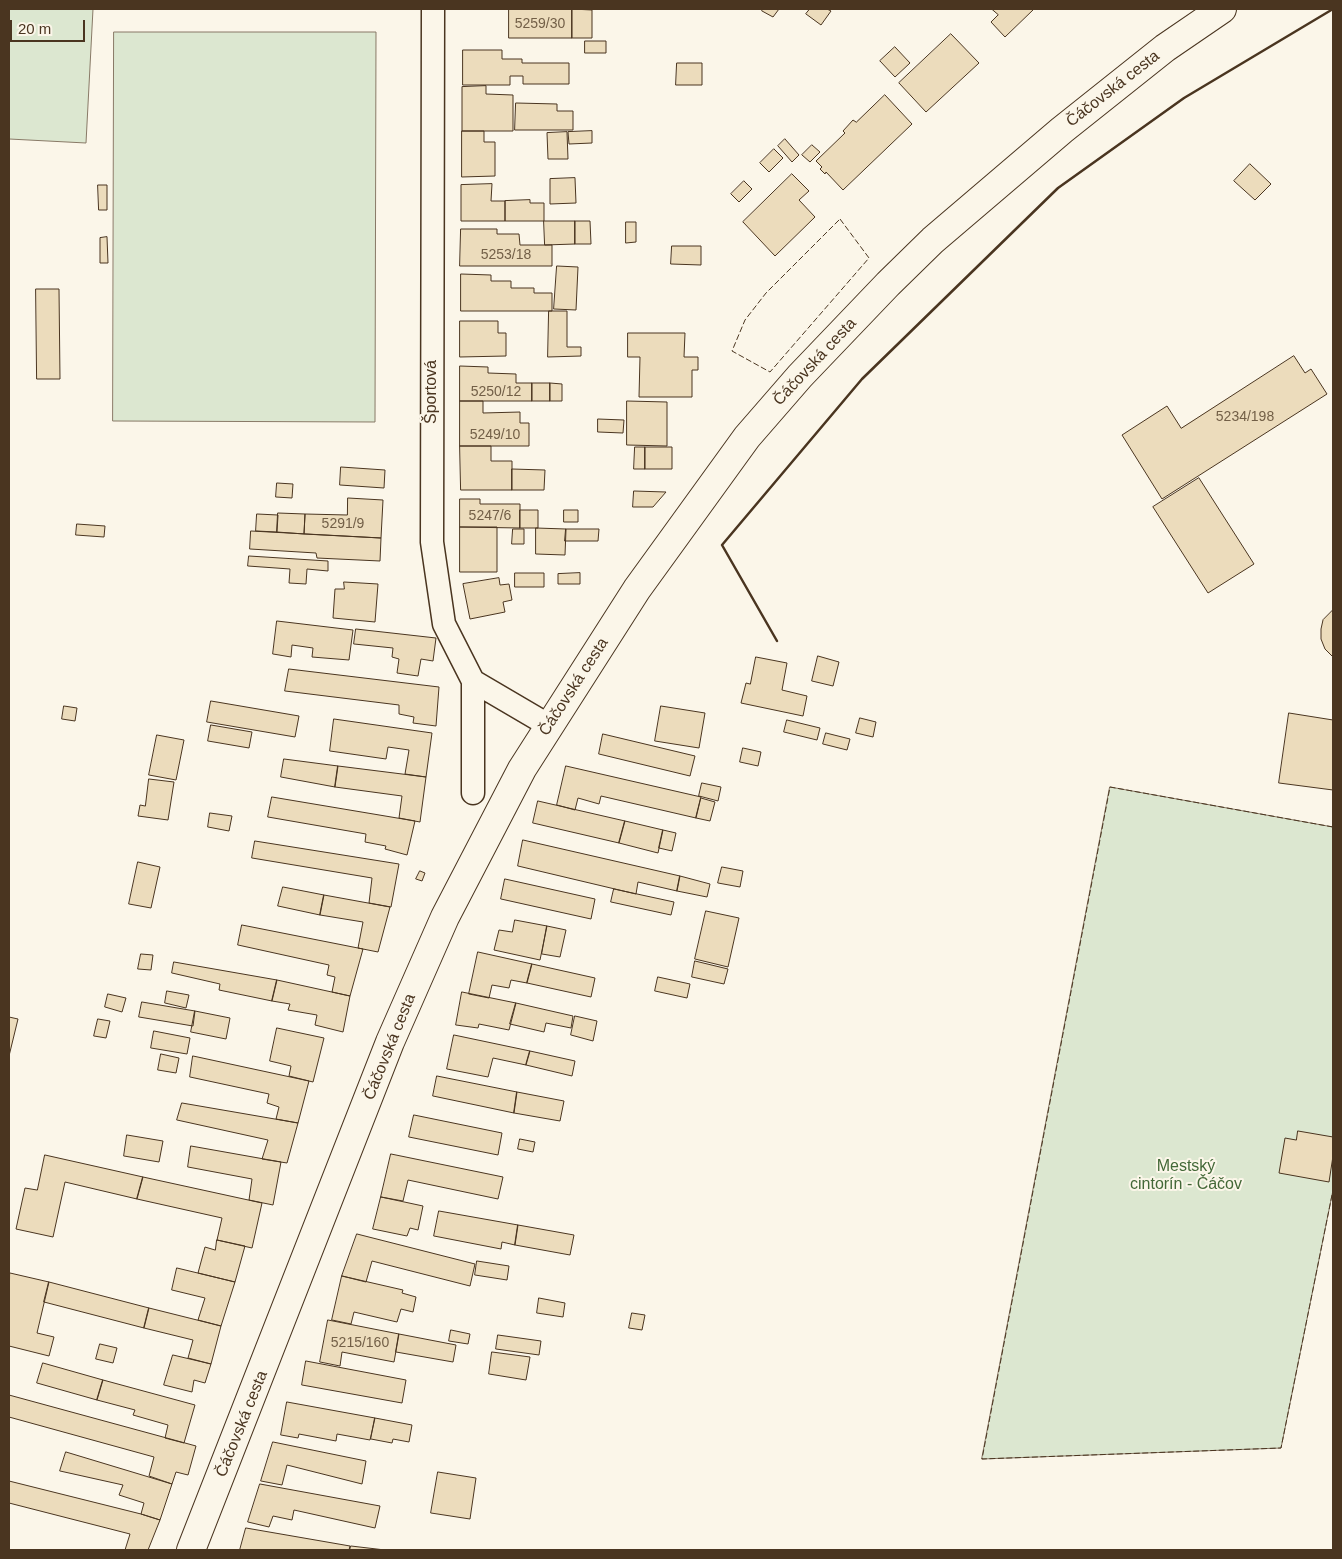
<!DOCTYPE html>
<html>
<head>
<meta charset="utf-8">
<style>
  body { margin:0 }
  #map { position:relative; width:1342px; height:1559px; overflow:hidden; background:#fbf6e9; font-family:Helvetica,sans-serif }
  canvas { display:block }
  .frame { position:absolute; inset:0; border:10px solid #4a3520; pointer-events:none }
  .scale { position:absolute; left:10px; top:20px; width:75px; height:22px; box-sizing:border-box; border:2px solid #4a3520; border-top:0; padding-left:6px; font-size:15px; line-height:18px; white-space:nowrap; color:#4a3520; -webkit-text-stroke:4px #fbf6e9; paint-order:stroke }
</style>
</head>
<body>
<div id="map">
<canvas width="1342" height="1559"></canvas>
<div class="frame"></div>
<div class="scale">20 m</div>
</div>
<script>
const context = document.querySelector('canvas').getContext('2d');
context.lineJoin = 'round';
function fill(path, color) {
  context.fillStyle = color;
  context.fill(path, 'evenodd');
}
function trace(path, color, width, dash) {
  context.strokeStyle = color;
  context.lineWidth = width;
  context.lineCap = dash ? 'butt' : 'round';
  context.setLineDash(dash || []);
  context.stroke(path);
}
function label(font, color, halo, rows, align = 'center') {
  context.font = font + ' Helvetica,sans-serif';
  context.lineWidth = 4;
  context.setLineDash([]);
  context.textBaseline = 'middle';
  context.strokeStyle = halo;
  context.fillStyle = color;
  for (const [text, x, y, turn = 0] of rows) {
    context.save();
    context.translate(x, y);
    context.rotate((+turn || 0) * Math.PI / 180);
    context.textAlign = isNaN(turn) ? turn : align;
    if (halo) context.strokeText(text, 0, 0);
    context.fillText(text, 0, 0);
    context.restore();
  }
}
const green = new Path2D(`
  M9 9H93L86 143 9 139Z
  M114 32H376L375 422 113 421Z
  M1110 787 1333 827V1190L1281 1448 982 1459Z`);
const building = new Path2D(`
  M509 9H572V38H509Z
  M572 9 592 10V38H572Z
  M763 9H779L773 17 762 11Z
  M810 9H827L831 11 821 25 806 14Z
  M992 9H1034L1005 37 991 22 998 15Z
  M951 34 979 63 926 112 899 83Z
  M585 41H606V53H585Z
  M895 47 910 63 895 77 880 61Z
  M463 50H502V59H522V63H569V84H523V76H510V85H463Z
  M677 63H702V85H676Z
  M486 86V94L513 95V131H462V87Z
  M885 95 912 124 843 190 826 172 825 174 820 169 822 167 816 161 845 133 843 131 853 120 856 122Z
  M516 103 557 104V111H573V130H515Z
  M462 131H484V142H495V176L462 177Z
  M592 131V143L569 144 568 132Z
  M567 132 568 159H548L547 133Z
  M785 139 799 155 792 162 778 146Z
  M812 145 820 152 810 162 802 155Z
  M774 149 783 158 769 172 760 163Z
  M1250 164 1271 184 1255 200 1234 181Z
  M792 174 809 191 799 200 815 217 775 256 743 222Z
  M575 178 576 203 550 204V179Z
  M744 181 752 189 739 202 731 194Z
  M492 184 491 201H505V221H461V185Z
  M98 185H107V210H99Z
  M530 200V203H544V221H505V201Z
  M544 221H575V244L545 245Z
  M575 221H590L591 244H575Z
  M626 222H636V242L626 243Z
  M461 229H497V234H519L520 245H552V266H460Z
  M107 237 108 263H100V238Z
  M672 246H701V265L671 264Z
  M557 266 578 267 576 310 554 309Z
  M461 274 491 275V281H511V288H534V293H552V311H461Z
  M36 289H59L60 379H37Z
  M549 311H567V347H581V356L548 357Z
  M460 321H498V333H506V356L460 357Z
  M628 333H685L684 357H698V370H692V397H639L640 357H628Z
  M1294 356 1305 373 1311 369 1327 394 1162 499 1122 435 1167 406 1181 428Z
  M460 366 488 367V373L516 374V383H532V401H460Z
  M532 383H550V401H532Z
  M550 383 562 384V401H550Z
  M460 401H483V413L520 412V423H529V446H460Z
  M627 401 667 402V446L627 445Z
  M598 419 624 420 623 433 598 432Z
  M460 446H491V461H512V490H461Z
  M635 447H645V469H634Z
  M645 447H672V469H645Z
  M341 467 385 470 384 488 340 485Z
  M512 469 545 470 544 490H512Z
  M1199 478 1254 564 1208 593 1153 507Z
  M277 483 293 484 292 498 276 497Z
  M634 491 666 492 653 507H633Z
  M348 498 383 500 381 538 304 534 305 514 347 515Z
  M460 499H480V504H520V528L460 527Z
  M520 510H538V528H520Z
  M564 510H578V522H564Z
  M278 513 305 514 304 534 277 532Z
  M257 514 278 515 277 532 256 531Z
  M77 524 105 526 104 537 76 535Z
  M460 527H497V572H460Z
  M536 528 566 529 565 555 536 554Z
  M513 529H524V544H512Z
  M566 529H599L598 541H565Z
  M251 531 381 538 380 561 317 558 316 553 250 549Z
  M249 556 328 561V571L307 569 306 584 289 583 290 569 248 566Z
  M515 573H544V587H515Z
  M580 573V584H558V574Z
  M499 578 500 585 509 584 512 600 503 602 505 612 470 619 463 584Z
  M344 582 378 584 375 622 333 618 335 589H344Z
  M1333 610V657L1325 649 1321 639V629L1323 620Z
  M277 621 353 630 349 660 312 657 313 648 292 645 291 657 273 654Z
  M356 629 436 638 433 661 421 659 418 676 397 673 399 659 392 657 393 648 354 644Z
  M818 656 839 662 833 686 812 681Z
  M756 657 787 663 782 690 807 696 803 716 741 703 746 683 750 684Z
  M289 669 439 687 436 726 413 723 414 717 399 714V705L285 691Z
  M211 701 299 716 295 737 207 722Z
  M64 706 77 708 75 721 62 719Z
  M661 706 705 713 699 748 655 741Z
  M1289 713 1333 720V790L1279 783Z
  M860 718 876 722 873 737 856 733Z
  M334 719 432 733 426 777 405 774 409 750 388 747 386 759 330 751Z
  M787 720 820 728 817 740 784 732Z
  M211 725 252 732 249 748 208 741Z
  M826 733 850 739 847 750 823 744Z
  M603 734 695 756 690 776 599 754Z
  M157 735 184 740 176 780 149 775Z
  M743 748 761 752 758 766 740 762Z
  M284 759 338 766 335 787 281 777Z
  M338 766 426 777 420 822 399 818 402 796 335 787Z
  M566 766 701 797 696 818 601 796 599 804 578 798 575 810 557 805Z
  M149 779 174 782 168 820 138 816 140 805 145 806Z
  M702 783 721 787 718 801 699 796Z
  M272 797 415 821 407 855 385 849 386 846 365 842 366 834 268 817Z
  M701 798 715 802 710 821 696 818Z
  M538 801 625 821 619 843 533 823Z
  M210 813 232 816 229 831 208 827Z
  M625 821 663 830 658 853 619 843Z
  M663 830 676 833 672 851 659 848Z
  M523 840 680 876 677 891 638 882 636 894 518 866Z
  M255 841 399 864 391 907 369 903 372 878 252 858Z
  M138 862 160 867 151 908 129 904Z
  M722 867 743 871 740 887 718 883Z
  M420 871 425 873 422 881 416 879Z
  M680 876 710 884 707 897 677 891Z
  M505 879 595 899 591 919 501 899Z
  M283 887 324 895 320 915 278 906Z
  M614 889 674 902 671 915 611 902Z
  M324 895 390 907 378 952 358 948 363 922 320 915Z
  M706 911 739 918 728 967 695 959Z
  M515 920 547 926 540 960 494 950 499 930 512 932Z
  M242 925 363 949 350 996 332 992 335 977 327 975 329 965 238 945Z
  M547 926 566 930 560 957 542 954Z
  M478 952 532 964 527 983 511 980 509 988 492 985 489 998 469 994Z
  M141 954 153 955 151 970 138 969Z
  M695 961 728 969 724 984 692 977Z
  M174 962 277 980 272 1001 219 990 220 984 172 973Z
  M532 964 595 978 591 997 527 983Z
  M658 977 690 984 687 998 655 991Z
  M277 980 350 996 343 1032 315 1025 317 1015 288 1010 290 1004 272 1001Z
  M167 991 189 995 186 1008 165 1003Z
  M462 992 516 1003 509 1030 479 1024 478 1028 456 1025Z
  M108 994 126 998 122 1012 105 1007Z
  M142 1002 195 1011 193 1026 139 1017Z
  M516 1003 573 1016 571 1028 546 1023 544 1032 510 1024Z
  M195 1011 230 1018 226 1039 191 1032Z
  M575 1016 597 1021 593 1041 571 1035Z
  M9 1017 18 1019 9 1056Z
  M98 1019 110 1021 106 1038 94 1036Z
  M277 1028 324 1038 313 1082 289 1076 291 1066 270 1061Z
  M154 1031 190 1038 187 1054 151 1048Z
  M454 1035 530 1051 526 1065 493 1058 488 1077 447 1069Z
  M530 1051 575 1061 572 1076 526 1065Z
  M161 1054 179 1058 176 1073 158 1070Z
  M193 1056 309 1081 298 1123 276 1119 279 1107 267 1103 269 1094 190 1077Z
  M437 1076 517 1092 514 1113 433 1096Z
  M517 1092 564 1101 560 1121 514 1113Z
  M182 1103 298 1123 287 1163 262 1159 268 1140 177 1120Z
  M414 1115 502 1133 498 1155 409 1137Z
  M1298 1131 1333 1137V1156L1329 1182 1279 1173 1285 1138 1296 1140Z
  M127 1135 163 1141 159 1162 124 1156Z
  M520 1139 535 1142 533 1152 518 1149Z
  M191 1146 281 1162 273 1205 249 1200 252 1179 188 1167Z
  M391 1154 503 1177 498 1199 408 1180 403 1201 381 1197Z
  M45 1155 143 1177 137 1199 65 1182 53 1237 16 1229 25 1188 37 1190Z
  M143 1177 262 1203 252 1248 217 1240 222 1218 137 1199Z
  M381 1197 423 1206 418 1230 410 1228 407 1236 373 1229Z
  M439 1211 518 1225 515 1245 502 1242 501 1249 434 1236Z
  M518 1225 574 1235 570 1255 515 1245Z
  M357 1234 475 1264 470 1286 372 1261 366 1282 342 1276Z
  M217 1240 245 1246 235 1282 198 1273 205 1247 215 1250Z
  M477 1261 509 1266 507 1280 475 1275Z
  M177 1268 235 1282 221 1326 198 1320 205 1298 172 1290Z
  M10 1273 49 1282 37 1333 54 1337 49 1356 9 1346Z
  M342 1276 403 1290 402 1293 416 1297 413 1312 401 1309 397 1322 354 1312 351 1324 332 1320Z
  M49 1282 149 1308 144 1328 44 1302Z
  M539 1298 565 1303 563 1317 537 1313Z
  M149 1308 221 1326 211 1364 188 1358 193 1340 144 1328Z
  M632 1313 645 1315 642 1330 629 1328Z
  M328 1320 399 1334 394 1362 342 1352 340 1366 320 1362Z
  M451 1330 470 1334 468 1344 449 1341Z
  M399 1334 456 1345 453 1362 396 1352Z
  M498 1335 541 1341 539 1355 496 1349Z
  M100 1344 117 1348 113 1363 96 1359Z
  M492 1352 530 1357 526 1380 489 1374Z
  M173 1355 211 1364 205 1383 194 1380 192 1392 164 1385Z
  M306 1361 406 1380 402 1403 302 1385Z
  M43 1363 103 1380 97 1400 37 1383Z
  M103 1380 195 1405 184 1443 165 1438 168 1425 133 1415 135 1410 97 1400Z
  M9 1395 196 1446 188 1475 176 1472 172 1484 149 1476 154 1457 9 1417Z
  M287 1402 375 1418 370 1440 337 1434 336 1441 299 1434 298 1438 281 1435Z
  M375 1418 412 1425 409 1442 393 1439 392 1443 371 1439Z
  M273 1442 366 1461 362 1484 287 1465 282 1485 261 1481Z
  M66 1452 172 1484 160 1520 141 1514 144 1503 119 1495 123 1485 60 1471Z
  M438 1472 476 1478 470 1519 431 1513Z
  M9 1481 141 1514 160 1520 148 1550H125L130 1534 9 1503Z
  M260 1484 380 1506 375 1528 294 1510 292 1520 273 1516 269 1527 248 1522Z
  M246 1528 350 1546 349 1550H240Z
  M351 1546 385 1550H350Z`);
const minor = new Path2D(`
  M433 9 432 542 444 624 473 681 548 725
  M473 681V793`);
const secondary = new Path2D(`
  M191 1550 390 1042 445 917 522 769 637 589 747 437 800 376 888 284 933 240 1062 130 1165 48 1222 9`);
const fence = new Path2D(`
  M840 219 869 258 770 372 732 351 745 320 766 293Z
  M1333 827 1110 787 982 1459 1281 1448 1333 1190`);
const wall = new Path2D(`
  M777 641 722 545 862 379 1058 188 1184 98 1333 9`);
const numberNames = [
  ["5259/30",540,24],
  ["5253/18",506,255],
  ["5250/12",496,392],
  ["5234/198",1245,417],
  ["5249/10",495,435],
  ["5247/6",490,516],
  ["5291/9",343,524],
  ["5215/160",360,1343]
];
const streetNames = [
  ["Čáčovská cesta",1113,89,-38],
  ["Čáčovská cesta",815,362,-47],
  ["Športová",432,392,-90],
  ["Čáčovská cesta",574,687,-57],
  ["Čáčovská cesta",390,1047,-68],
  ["Čáčovská cesta",242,1424,-68]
];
const parkNames = [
  ["Mestský",1186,1167],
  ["cintorín - Čáčov",1186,1185]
];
fill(green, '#dce7d0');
trace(green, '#887966', 1);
fill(building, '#ecdcbc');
trace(building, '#4a3520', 1);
trace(minor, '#4a3520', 25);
trace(secondary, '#4a3520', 30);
trace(minor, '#fbf6e9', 22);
trace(secondary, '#fbf6e9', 28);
trace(fence, '#4a3520', 1, [6, 2.5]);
trace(wall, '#4a3520', 2.5);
label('14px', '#725f47', null, numberNames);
label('16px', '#4a3520', '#fbf6e9', streetNames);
label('16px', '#436837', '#fbf6e9', parkNames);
</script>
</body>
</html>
